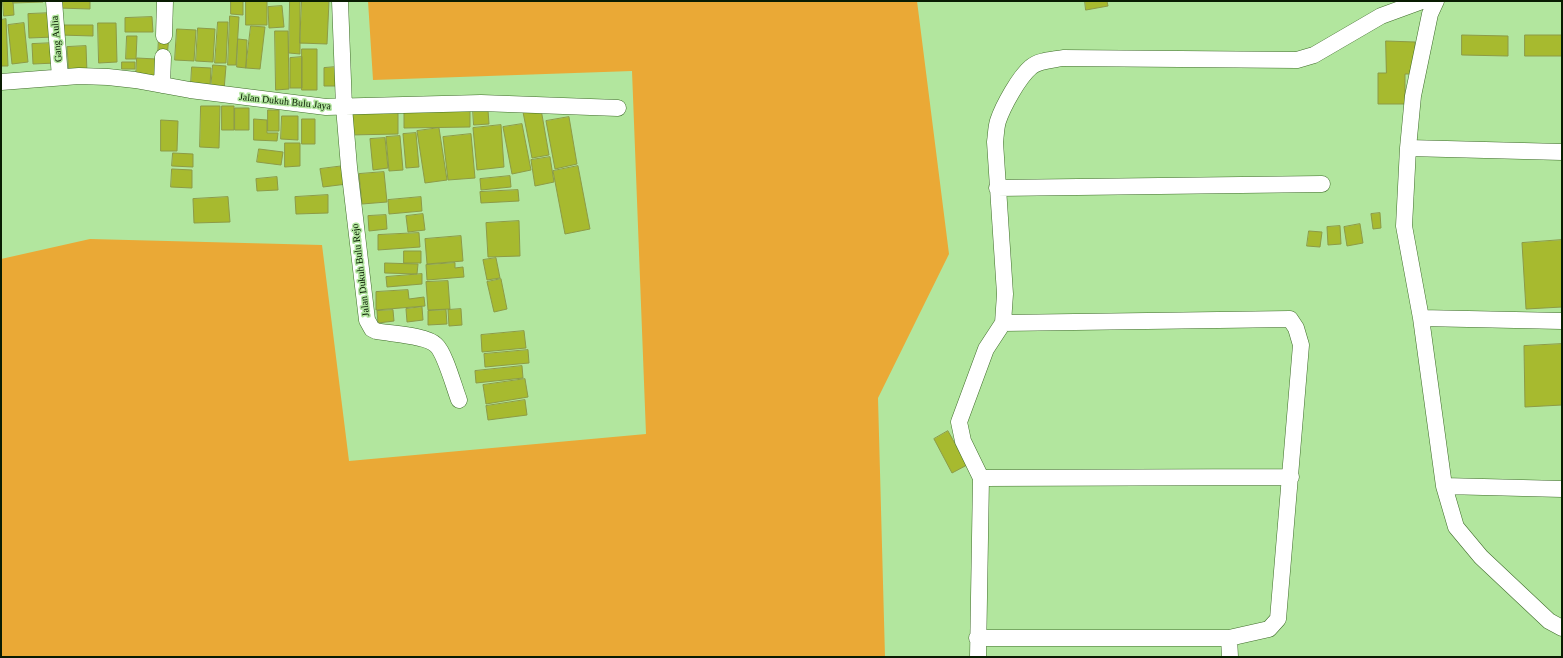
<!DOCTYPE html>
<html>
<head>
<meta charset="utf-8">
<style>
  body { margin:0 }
  #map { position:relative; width:1563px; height:658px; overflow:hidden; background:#b2e69e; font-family:Georgia,serif }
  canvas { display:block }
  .frame { position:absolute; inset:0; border:2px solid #091c02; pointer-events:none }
</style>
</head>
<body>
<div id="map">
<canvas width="1563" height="658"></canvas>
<div class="frame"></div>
</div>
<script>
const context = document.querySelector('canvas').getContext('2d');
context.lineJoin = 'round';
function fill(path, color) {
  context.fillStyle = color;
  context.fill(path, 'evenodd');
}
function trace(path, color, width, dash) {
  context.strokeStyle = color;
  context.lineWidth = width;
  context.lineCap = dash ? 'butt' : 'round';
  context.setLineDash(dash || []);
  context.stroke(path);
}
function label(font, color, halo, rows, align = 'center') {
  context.font = font + ' Georgia,serif';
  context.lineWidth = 3;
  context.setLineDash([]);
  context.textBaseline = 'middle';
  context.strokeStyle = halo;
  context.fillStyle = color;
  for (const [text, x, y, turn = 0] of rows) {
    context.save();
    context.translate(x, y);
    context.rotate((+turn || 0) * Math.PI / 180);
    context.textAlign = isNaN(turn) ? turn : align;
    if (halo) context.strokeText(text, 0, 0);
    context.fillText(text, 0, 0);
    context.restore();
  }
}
const green = new Path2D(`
  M368 1H917L949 254 878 398 885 657H1V259L90 239 322 245 349 461 646 434 632 71 373 80Z`);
const building = new Path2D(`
  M3 1H13L14 15 4 16Z
  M13 1H43V2L13 3Z
  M58 1H90V9L58 8Z
  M231 1H243V15L231 14Z
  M246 1H267V25H246Z
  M290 1H300V54L289 53Z
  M302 1H329L327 44 300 43Z
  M1085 1H1107L1108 6 1086 10Z
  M282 6 284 27 269 28 268 7Z
  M53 13 54 37 29 38 28 14Z
  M230 16 239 17 236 65H228Z
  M152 17 153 32H125V18Z
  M6 19 8 66H1V20Z
  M218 22H228L226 63H215Z
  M24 23 28 62 12 64 8 25Z
  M98 23H116L117 62 99 63Z
  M60 25H93V36L60 35Z
  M251 26 265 27 260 69 246 68Z
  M198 28 215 29 213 62 196 61Z
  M177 29 196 30 194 61 175 60Z
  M275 31H288L289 89 276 90Z
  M1462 35 1508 36V56L1462 55Z
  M1525 35H1562V56H1525Z
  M127 36H137L136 59H126Z
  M159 36H169L167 57H158Z
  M238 39 247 40 246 68 237 67Z
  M1386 41 1415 42 1414 74H1405V104H1378V73H1386Z
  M55 43 56 63 33 64 32 44Z
  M86 46 87 73 69 74 67 47Z
  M302 49H317V90H302Z
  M302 57V88H290V58Z
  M137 58 156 59V80L136 79Z
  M122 62H135V69H122Z
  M213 65 226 66 224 90 211 89Z
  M192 67 211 68 210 86 191 84Z
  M336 67V86H324V68Z
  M201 106H220L219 148 200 147Z
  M222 106H234V130H222Z
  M235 108H249V130H235Z
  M541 109 549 155 532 158 523 112Z
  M268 110H279V131H268Z
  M470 110V127L404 128V111Z
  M473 110H488L489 124 474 125Z
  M398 112V134L349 135 348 113Z
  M282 116H298V140L281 139Z
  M569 117 577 164 555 169 546 121Z
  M254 119 267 120V133H278L277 141 254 140Z
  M302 119H315V144H302Z
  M161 120 178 121 177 151H161Z
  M522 124 531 170 512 174 503 127Z
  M501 125 504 167 477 170 473 128Z
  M439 128 447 180 425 183 417 131Z
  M416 133 419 167 406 168 403 134Z
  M471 134 475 178 448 180 443 137Z
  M400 136 403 170 389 171 386 137Z
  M385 138 388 168 373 170 370 139Z
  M285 143H300V166L285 167Z
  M259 149 283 152 281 165 257 162Z
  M173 153 193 154V167L172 166Z
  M550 157 554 182 535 186 531 160Z
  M344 166 347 184 323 187 320 169Z
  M578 166 590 229 565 234 553 171Z
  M172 169 192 170V188L171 187Z
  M384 172 387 202 362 204 359 174Z
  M510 176 511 187 481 190 480 179Z
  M277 177 278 190 257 191 256 179Z
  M518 190 519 201 481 203 480 192Z
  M328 195V213L296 214 295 197Z
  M228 197 230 222 194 223 193 199Z
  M421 197 422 211 389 214 388 200Z
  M1380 213 1381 228 1373 229 1371 214Z
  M423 214 425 230 408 232 406 216Z
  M386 215 387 229 369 231 368 216Z
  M519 221 520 256 488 257 486 223Z
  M1360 224 1363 243 1347 246 1344 227Z
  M1340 226 1341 244 1328 245 1327 227Z
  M1309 231 1322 232 1320 247 1307 246Z
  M419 233 420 247 378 250V235Z
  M461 236 463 261 427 264 425 239Z
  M1562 240V307L1526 309 1522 243Z
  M404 251H421V263H404Z
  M496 258 500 278 487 280 483 260Z
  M385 263 418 264 417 274 385 273Z
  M455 263V268L463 267 464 277 427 280 426 265Z
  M422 274V284L387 287 386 277Z
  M501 279 507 309 494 312 487 282Z
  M448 281 450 309 428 310 426 282Z
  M408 290 409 299 424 297 425 306 376 310V292Z
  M422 307 423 320 407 322 406 309Z
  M461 309 462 325 449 326 448 310Z
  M393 310 394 321 378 323 377 311Z
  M446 310 447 324 428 325V311Z
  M524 331 526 348 482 352 481 335Z
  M1562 344V405L1525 407 1524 346Z
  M528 350 529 363 485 367 484 354Z
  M522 366 523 378 476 383 475 371Z
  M525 379 528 397 486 404 483 385Z
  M525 400 527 415 488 420 486 406Z
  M948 431 967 465 952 473 934 439Z`);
const street = new Path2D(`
  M54 1 60 77
  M340 1 344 107 349 167 367 320 372 329 376 331C391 334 426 335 436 345 445 353 454 387 459 400
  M1436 1 1430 14 1413 96 1408 148 1404 226 1421 318 1444 486 1456 527 1481 557 1549 621 1562 628
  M164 36 165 1
  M1 82 79 76 108 77 135 80 190 90 326 107 481 103 618 108
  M162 85 163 57
  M1408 148 1562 152
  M997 188 1322 184
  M1421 318 1562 321
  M1003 323 1290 319 1296 328 1301 345 1278 619 1269 629 1229 638 1230 657
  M981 478 1291 477
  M1444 486 1562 489
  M977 638H1229
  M978 657 981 478 963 441 959 422 986 349 1003 323 1005 294 995 142C996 135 996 127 998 121 1003 106 1019 77 1031 67 1039 60 1053 60 1063 58L1297 60 1314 55 1381 16 1422 1`);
const streetNames = [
  ["Gang Aulia",57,39,-95],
  ["Jalan Dukuh Bulu Jaya",285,102,6],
  ["Jalan Dukuh Bulu Rejo",361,270,-97]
];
fill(green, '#eaa936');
fill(building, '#a7ba2f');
trace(building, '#8c9a46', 1);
trace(street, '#3f6c2a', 17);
trace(street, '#fff', 16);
label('10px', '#091c02', '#b2e69e', streetNames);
</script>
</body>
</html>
